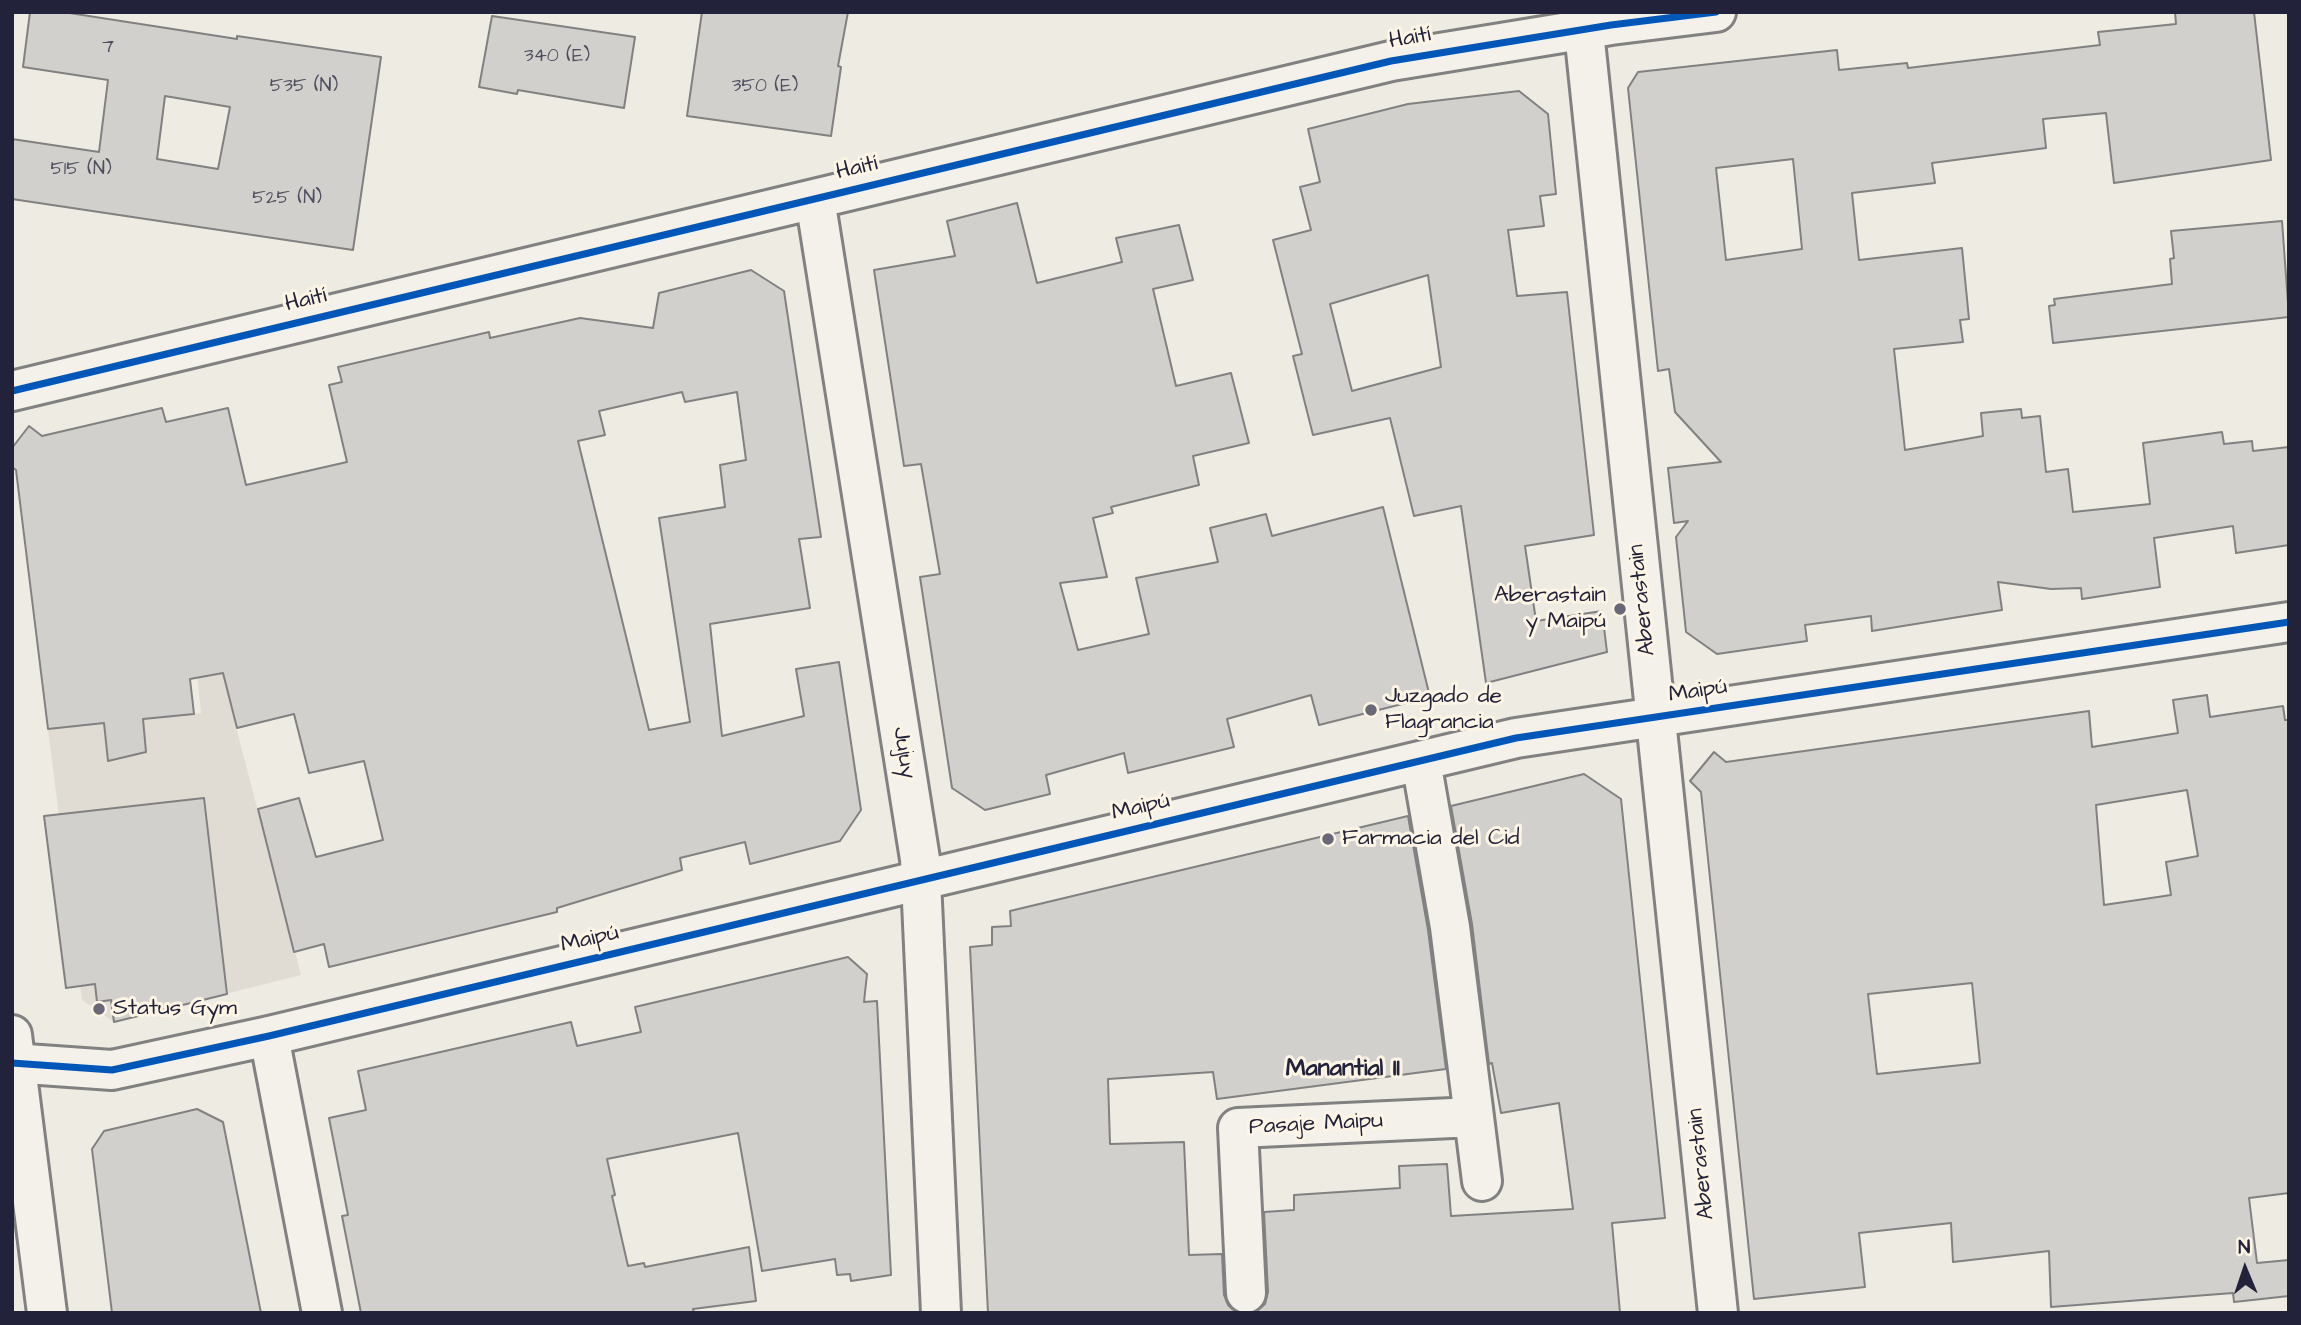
<!DOCTYPE html>
<html>
<head>
<meta charset="utf-8">
<style>
  body { margin:0 }
  #map { position:relative; width:2301px; height:1325px; overflow:hidden; background:#eeebe3; font-family:"Architects Daughter",sans-serif }
  canvas { display:block }
  .frame { position:absolute; inset:0; border:14px solid #22223b; pointer-events:none }
  .north { position:absolute; left:2210px; top:1234px; width:70px; height:70px; -webkit-text-stroke:5px #fcf5e5; paint-order:stroke; rotate:358deg; font-size:19px; font-weight:700; line-height:28px; text-align:center; color:#22223b }
  .north::after { content:''; display:block; margin:auto; width:24px; height:32px; background:#22223b; clip-path:polygon(50% 0,100% 100%,50% 72%,0 100%) }
</style>
</head>
<body>
<div id="map">
<canvas width="2301" height="1325"></canvas>
<div class="frame"></div>
<div class="north">N</div>
</div>
<script>
const context = document.querySelector('canvas').getContext('2d');
context.lineJoin = 'round';
function fill(path, color) {
  context.fillStyle = color;
  context.fill(path, 'evenodd');
}
function trace(path, color, width, dash) {
  context.strokeStyle = color;
  context.lineWidth = width;
  context.lineCap = dash ? 'butt' : 'round';
  context.setLineDash(dash || []);
  context.stroke(path);
}
function label(font, color, halo, rows, align = 'center') {
  context.font = font + ' "Architects Daughter",sans-serif';
  context.lineWidth = 6;
  context.setLineDash([]);
  context.textBaseline = 'middle';
  context.strokeStyle = halo;
  context.fillStyle = color;
  for (const [text, x, y, turn = 0] of rows) {
    context.save();
    context.translate(x, y);
    context.rotate((+turn || 0) * Math.PI / 180);
    context.textAlign = isNaN(turn) ? turn : align;
    if (halo) context.strokeText(text, 0, 0);
    context.fillText(text, 0, 0);
    context.restore();
  }
}
const built = new Path2D(`
  M220 653 232 712 301 975 114 1022 82 1000 48 729 201 713 195 656Z`);
const building = new Path2D(`
  M30 12H63L237 39V36L381 57 353 250 12 199V139L99 152 108 80 23 67ZM165 96 230 107 218 169 157 159Z
  M702 12H848L838 66 841 67 831 136 687 116Z
  M2175 12H2254L2271 160 2114 183 2106 113 2043 119 2046 148 1932 163 1935 183 1852 193 1859 260 1962 248 1969 319 1960 320 1963 342 1894 349 1905 450 1983 436 1981 413 2021 409 2022 418 2040 416 2046 472 2068 469 2073 512 2150 504 2143 443 2222 432 2224 444 2252 441 2253 451 2289 447V545L2236 553 2233 526 2154 538 2160 587 2082 599 2081 588 2051 589 1998 582 2002 610 1872 631 1871 616 1805 625 1807 641 1717 654 1686 632 1676 537 1688 521 1674 523 1668 468 1721 462 1675 412 1669 369 1658 371 1628 88 1638 72 1837 50 1839 70 1907 63 1908 68 1966 61 2100 45 2098 32 2176 24ZM1793 159 1802 249 1726 260 1716 168Z
  M492 16 635 37 624 108 518 90 517 94 479 87Z
  M1519 91 1548 114 1556 194 1540 196 1544 226 1508 230 1517 296 1567 292 1594 535 1525 546 1536 621 1602 611 1607 652 1486 683 1461 506 1414 516 1390 418 1313 435 1293 356 1302 354 1273 240 1311 230 1300 187 1320 182 1308 129 1408 104ZM1428 275 1441 367 1352 391 1330 304Z
  M1017 203 1037 283 1122 262 1116 238 1179 225 1193 280 1153 289 1176 386 1231 373 1249 443 1193 456 1199 485 1111 507 1113 513 1093 518 1107 577 1060 583 1078 650 1149 634 1136 578 1218 562 1210 528 1266 514 1272 536 1383 507 1430 697 1319 725 1311 695 1227 719 1234 747 1128 773 1124 753 1046 775 1050 794 985 810 952 788 920 577 940 574 921 464 904 466 874 270 955 256 947 221Z
  M2282 221 2289 317 2053 343 2049 306 2055 305 2054 299 2172 284 2170 259 2174 258 2171 231Z
  M751 270 784 291 821 537 799 539 810 608 710 624 722 736 804 716 796 669 839 662 861 810 840 841 750 864 745 842 680 858 682 870 557 908V912L329 967 324 944 294 952 258 809 299 798 316 857 383 840 364 761 309 773 294 714 237 728 223 673 190 679 194 714 143 719 146 752 108 761 104 723 48 729 16 470 12 467V448L29 426 42 436 162 408 166 422 228 408 246 485 347 462 329 385 342 382 338 367 489 332 490 338 580 318 653 328 659 293ZM682 392 685 402 737 392 746 460 720 465 725 507 659 518 690 722 649 730 578 441 605 435 599 411Z
  M2207 695 2210 717 2283 706 2285 720H2289V1193L2249 1198 2257 1263 2289 1260V1296L2234 1302 2233 1293 2051 1307 2049 1251 1953 1262 1951 1223 1859 1233 1865 1287 1754 1299 1701 792 1690 781 1714 752 1726 762 2089 711 2092 747 2178 733 2173 700ZM2187 790 2198 856 2166 862 2171 895 2104 905 2096 805ZM1972 983 1980 1063 1877 1074 1868 994Z
  M1584 774 1621 799 1665 1218 1612 1223 1620 1313H1254L1265 1304 1268 1292 1264 1212 1294 1210V1195L1400 1188 1399 1166 1447 1164 1451 1216 1573 1209 1559 1103 1501 1113 1492 1063 1489 1064 1472 924 1451 806Z
  M204 798 227 994 114 1022 111 1000 97 1002 95 984 66 988 44 816Z
  M1408 816 1428 930 1446 1069 1217 1099 1213 1072 1108 1079 1110 1144 1184 1142 1189 1255 1222 1254 1224 1295 1228 1305 1237 1313H988L970 947 992 945V927L1011 926 1010 911Z
  M848 957 867 974 864 1002 877 1001 891 1275 851 1281 850 1274 837 1275 835 1259 762 1271 738 1133 607 1159 615 1195 612 1196 628 1266 644 1263 645 1267 749 1247 756 1301 693 1309 694 1313H361L342 1216 348 1215 329 1118 366 1110 358 1071 571 1022 577 1046 641 1032 635 1007Z
  M197 1109 223 1122 261 1313H112L92 1149 104 1131Z`);
const minor = new Path2D(`
  M1582 12 1718 1313
  M815 199 920 859 941 1313
  M12 391 1391 61 1611 25 1716 12
  M269 1036 322 1313
  M12 1063 112 1070 269 1036 1516 738 2289 622
  M1474 1117 1482 1181
  M1246 1293 1238 1128 1474 1117 1450 927 1421 761`);
const major = new Path2D(`
  M12 1035 47 1313`);
const cycleway = new Path2D(`
  M12 391 1391 61 1611 25 1716 12
  M12 1063 112 1070 269 1036 1516 738 2289 622`);
const markers = [
  [1620,609,7,"#696876"],
  [1371,710,7,"#696876"],
  [1328,839,7,"#696876"],
  [99,1009,7,"#696876"]
];
const numberNames = [
  ["7",108,48],
  ["340 (E)",557,57],
  ["535 (N)",304,87],
  ["350 (E)",765,87],
  ["515 (N)",81,170],
  ["525 (N)",287,199]
];
const streetNames = [
  ["Haití",1410,39,-10],
  ["Haití",857,169,-13],
  ["Haití",306,301,-13],
  ["Aberastain",1643,600,-96],
  ["Maipú",1698,692,-9],
  ["Jujuy",903,753,81],
  ["Maipú",1141,808,-13],
  ["Maipú",590,940,-13],
  ["Pasaje Maipu",1316,1125,-3],
  ["Aberastain",1702,1164,-96]
];
const poiNames = [
  ["Aberastain",1606,596,"right"],
  ["y Maipú",1606,622,"right"],
  ["Juzgado de",1385,697],
  ["Flagrancia",1385,723],
  ["Farmacia del Cid",1342,839],
  ["Status Gym",113,1009]
];
const neighbourhoodNames = [
  ["Manantial II",1343,1070]
];
fill(built, '#e0dcd4');
fill(building, '#d2d0cc');
trace(building, '#828182', 2);
trace(minor, '#828182', 44);
trace(major, '#828182', 44);
trace(minor, '#f4f1eb', 38);
trace(major, '#f4f1eb', 38);
trace(cycleway, '#0057b8', 7);
for (const [x, y, r, color] of markers) {
  const dot = new Path2D();
  dot.arc(x, y, r, 0, 2 * Math.PI);
  context.fillStyle = color;
  context.fill(dot);
  trace(dot, '#fcf5e5', 2.5);
}
label('19px', '#4e4e5f', null, numberNames);
label('23px', '#22223b', '#fcf5e5', streetNames);
label('23px', '#22223b', '#fcf5e5', poiNames, 'left');
label('bold 24px', '#22223b', '#fcf5e5', neighbourhoodNames);
</script>
</body>
</html>
